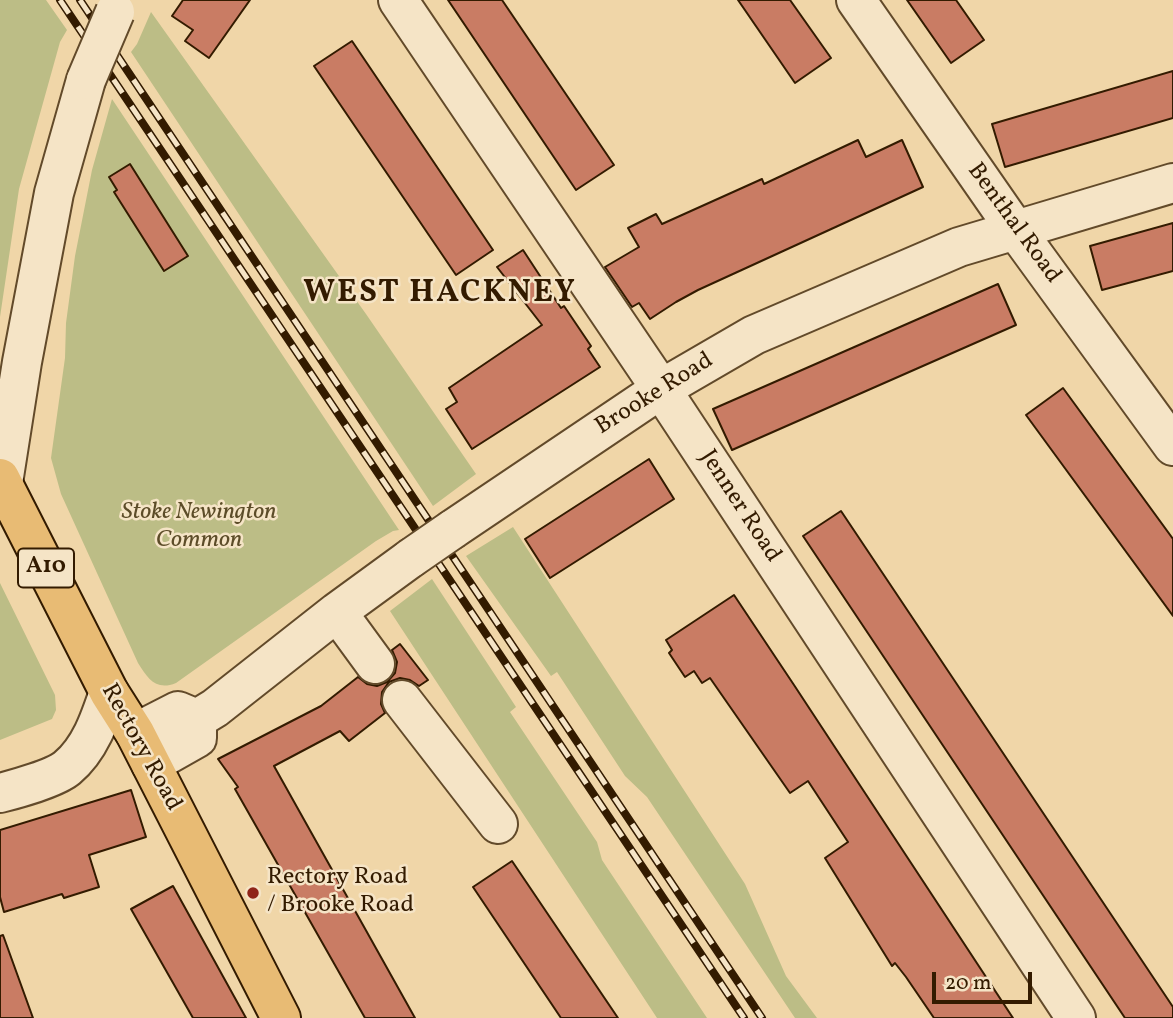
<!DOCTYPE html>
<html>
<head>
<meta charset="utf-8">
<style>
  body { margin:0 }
  #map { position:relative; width:1173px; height:1018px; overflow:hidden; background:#f0d6a8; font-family:Vollkorn,serif }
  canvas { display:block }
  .scale { position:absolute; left:932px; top:972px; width:100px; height:32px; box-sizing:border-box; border:4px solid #331b00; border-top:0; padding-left:9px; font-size:21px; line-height:24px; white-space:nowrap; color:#331b00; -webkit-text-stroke:5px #f5e4c6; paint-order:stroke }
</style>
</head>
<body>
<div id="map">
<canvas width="1173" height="1018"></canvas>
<div class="scale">20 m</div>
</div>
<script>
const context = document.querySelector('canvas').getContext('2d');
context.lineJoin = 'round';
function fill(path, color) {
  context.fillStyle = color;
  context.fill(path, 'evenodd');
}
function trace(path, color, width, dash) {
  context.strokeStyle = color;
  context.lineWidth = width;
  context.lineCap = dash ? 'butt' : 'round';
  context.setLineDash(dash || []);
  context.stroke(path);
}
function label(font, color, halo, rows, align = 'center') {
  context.font = font + ' Vollkorn,serif';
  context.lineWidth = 5;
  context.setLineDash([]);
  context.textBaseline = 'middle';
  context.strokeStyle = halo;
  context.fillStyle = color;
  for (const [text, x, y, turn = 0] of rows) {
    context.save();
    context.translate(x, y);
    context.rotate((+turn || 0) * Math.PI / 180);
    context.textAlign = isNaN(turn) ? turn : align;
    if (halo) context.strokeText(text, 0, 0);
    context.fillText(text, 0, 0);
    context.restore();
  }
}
const green = new Path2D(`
  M0 0H46L67 30 60 42 19 189 0 317Z
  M151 12 366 314 476 474 433 506 131 52 137 44Z
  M112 99 399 530 393 531 376 541 176 683C156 691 148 679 138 663L61 494 51 458 65 358 66 323 75 256 92 170Z
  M513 527 745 884 786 976 817 1018H795L647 797 625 776 557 672 551 676 466 556Z
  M432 579 516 707 510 712 597 842 602 860 707 1018H657L390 611Z
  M0 583 55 695 56 710 52 719 0 740Z`);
const building = new Path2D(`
  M183 0H250L209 58 185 41 193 30 172 16Z
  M448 0H502L614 165 576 190Z
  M738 0H790L831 58 795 83Z
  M907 0H956L984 40 951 63Z
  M352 41 493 250 456 275 314 66Z
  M1173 71V118L1005 167 992 124Z
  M858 140 866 157 902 140 923 187 698 290 676 302 650 319 639 303 632 307 605 267 639 247 628 228 656 214 662 224 762 179 764 184Z
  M130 164 188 256 164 271 114 192 117 190 109 177Z
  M1173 223V271L1102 290 1090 246Z
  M523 250 561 308 564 306 591 346 588 349 600 367 472 449 446 409 457 402 449 388 542 325 497 267Z
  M998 284 1016 325 732 450 713 409Z
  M1063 388 1173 539V616L1026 415Z
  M649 459 674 499 550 578 525 539Z
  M841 511 1173 1007V1018H1125L803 536Z
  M734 595 794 685 1013 1018H934L906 977 895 963 892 966 825 858 848 842 808 781 790 793 710 678 702 683 694 671 685 677 669 653 672 650 666 640Z
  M400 644 428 680 419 686 410 680 400 678 389 682 382 692 381 704 385 713 349 741 340 731 274 766 415 1018H365L235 789 238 787 218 759 321 706 358 677 367 684 377 686 387 682 395 673 397 662 392 650Z
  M131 790 146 837 89 855 99 887 64 898 62 894 4 912 0 897V830Z
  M512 861 618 1018H561L473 887Z
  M173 886 246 1018H193L131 909Z
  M3 935 33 1018H0V936Z`);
const minor = new Path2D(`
  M398 0 661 389 1076 1018
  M856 0 1015 229 1173 446
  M3 483 22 362 54 193 86 80
  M453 529 661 389 754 335 959 247 1173 183
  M337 612 375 664
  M402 700 498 824
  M197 719 215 708 337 612 411 558
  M135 733 178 711 197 719
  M151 764 197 738V719
  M0 793C16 789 55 778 67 768 90 749 100 719 109 692`);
const highway = new Path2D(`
  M0 478 109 692 135 733 281 1018`);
const rail = new Path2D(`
  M60 0 744 1018
  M80 0 762 1018`);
const minorBridge = new Path2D(`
  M86 80 115 12
  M411 558 453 529`);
const markers = [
  [253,893,7,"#8f2418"]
];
const shields = [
  [46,568,56]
];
const shieldNames = [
  ["A10",46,568]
];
const streetNames = [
  ["Benthal Road",1013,224,54],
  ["Brooke Road",655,395,-32],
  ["Jenner Road",739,507,57],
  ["Rectory Road",140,748,61]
];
const parkNames = [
  ["Stoke Newington",199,514],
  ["Common",199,542]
];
const poiNames = [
  ["Rectory Road",267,879],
  ["/ Brooke Road",267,907]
];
const districtNames = [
  ["WEST HACKNEY",440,295]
];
fill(green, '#bcbd86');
fill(building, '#c97c64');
trace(building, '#331b00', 2);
trace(minor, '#624a2a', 42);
trace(highway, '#331b00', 42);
trace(minor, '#f5e4c6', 38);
trace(highway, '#e8bb74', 38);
trace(rail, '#331b00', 8);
trace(rail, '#f5e4c6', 5, [16]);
trace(minorBridge, '#624a2a', 42, []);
trace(minorBridge, '#f5e4c6', 38);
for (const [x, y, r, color] of markers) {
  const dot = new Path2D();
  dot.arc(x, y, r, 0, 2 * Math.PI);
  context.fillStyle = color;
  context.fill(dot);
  trace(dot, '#f5e4c6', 2.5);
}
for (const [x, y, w] of shields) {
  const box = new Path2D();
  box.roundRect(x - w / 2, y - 19.5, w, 39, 5);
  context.fillStyle = '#f5e4c6';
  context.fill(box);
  trace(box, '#331b00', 2);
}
label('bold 23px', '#331b00', null, shieldNames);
label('24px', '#331b00', '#f5e4c6', streetNames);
label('italic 24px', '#5c4c28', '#f5e4c6', parkNames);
label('24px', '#331b00', '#f5e4c6', poiNames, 'left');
context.letterSpacing = '2px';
label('bold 32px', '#331b00', '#f5e4c6', districtNames);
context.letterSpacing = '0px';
</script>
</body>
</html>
